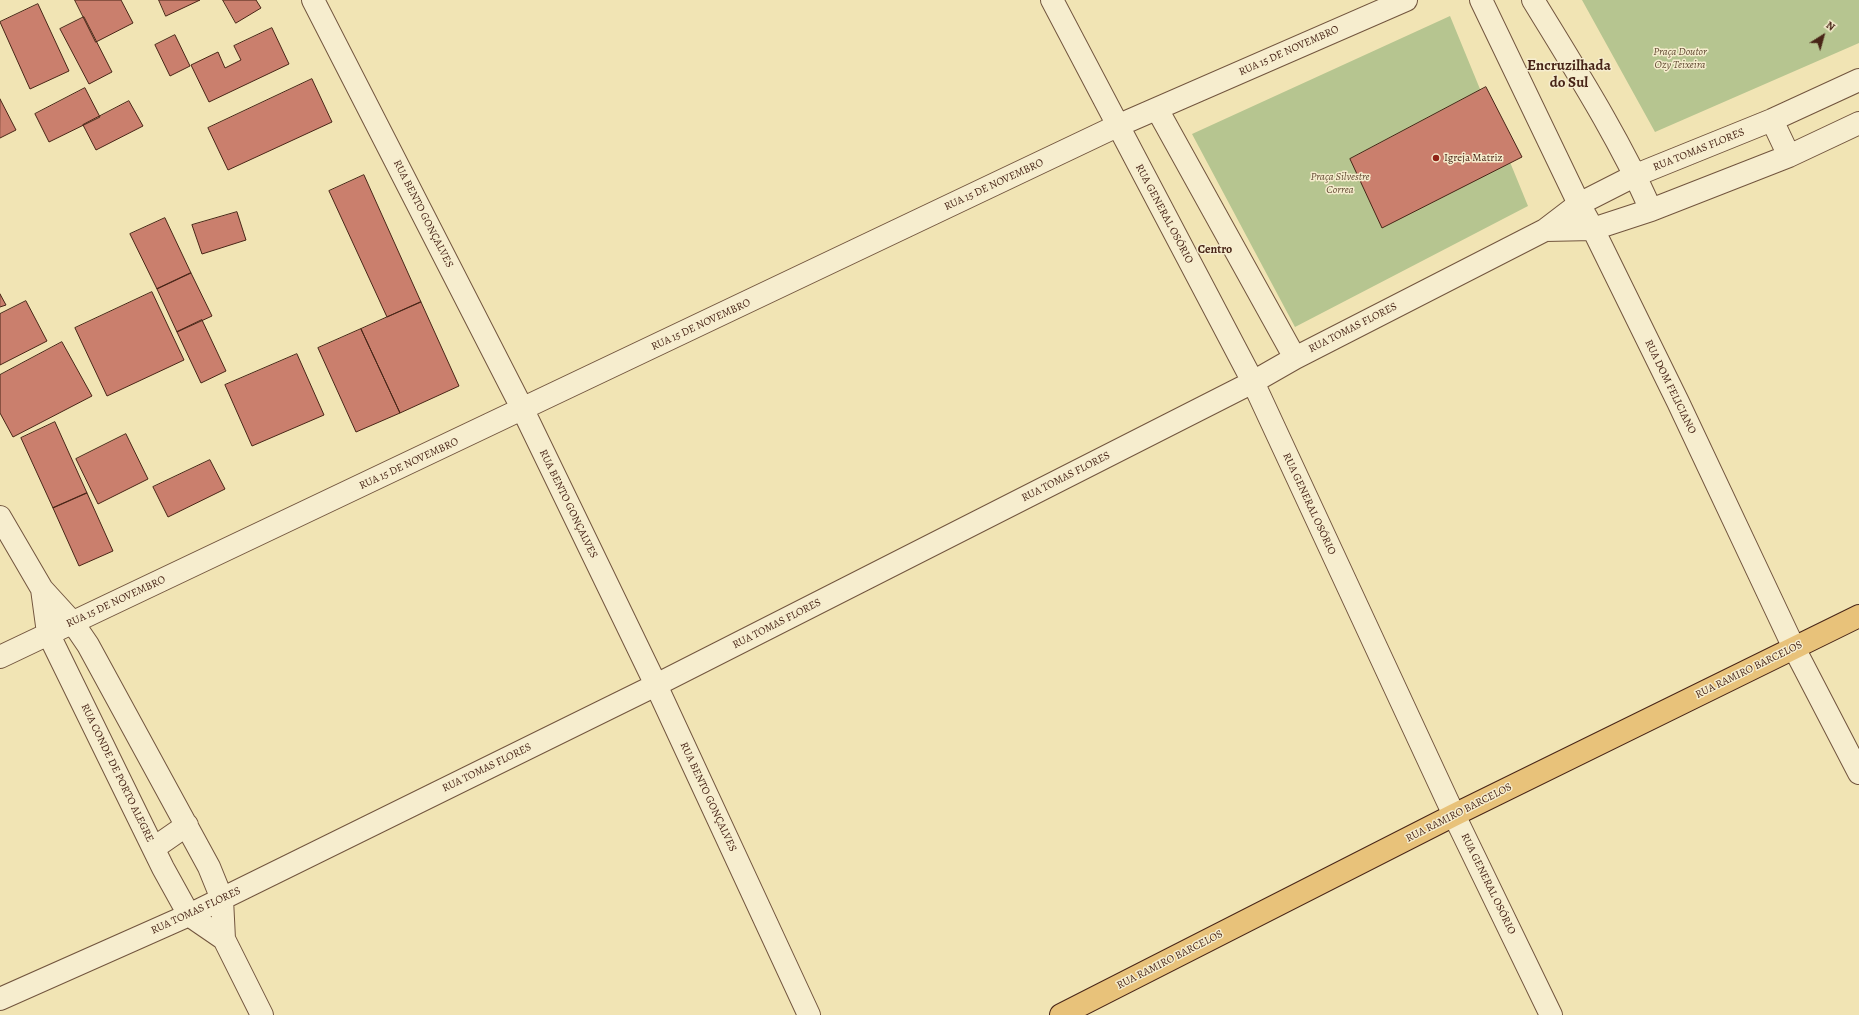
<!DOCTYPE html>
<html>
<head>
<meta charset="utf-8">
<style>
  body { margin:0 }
  #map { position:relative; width:1859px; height:1015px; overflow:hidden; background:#f1e4b4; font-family:Alegreya,serif }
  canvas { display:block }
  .north { position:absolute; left:1803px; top:16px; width:40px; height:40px; -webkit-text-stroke:3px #f6edce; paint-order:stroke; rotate:37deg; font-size:11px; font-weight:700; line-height:16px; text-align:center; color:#482517 }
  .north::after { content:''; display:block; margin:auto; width:14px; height:18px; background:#482517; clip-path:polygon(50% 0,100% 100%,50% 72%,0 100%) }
</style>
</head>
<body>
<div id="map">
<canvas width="1859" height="1015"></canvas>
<div class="north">N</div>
</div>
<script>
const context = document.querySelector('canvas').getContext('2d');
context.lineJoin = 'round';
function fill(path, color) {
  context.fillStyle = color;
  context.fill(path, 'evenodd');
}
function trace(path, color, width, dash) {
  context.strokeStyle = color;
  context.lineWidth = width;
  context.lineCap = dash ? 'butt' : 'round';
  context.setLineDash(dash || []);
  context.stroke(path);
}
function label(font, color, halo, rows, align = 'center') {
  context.font = font + ' Alegreya,serif';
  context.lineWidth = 3;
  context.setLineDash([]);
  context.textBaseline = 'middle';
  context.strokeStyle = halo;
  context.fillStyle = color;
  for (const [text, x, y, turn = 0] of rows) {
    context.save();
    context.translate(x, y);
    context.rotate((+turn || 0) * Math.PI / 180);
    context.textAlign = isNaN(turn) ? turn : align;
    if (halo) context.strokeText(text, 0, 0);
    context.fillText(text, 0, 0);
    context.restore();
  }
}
const green = new Path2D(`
  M1582 0H1859V43L1655 132Z
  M1450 16 1528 206 1295 327 1192 134Z`);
const building = new Path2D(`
  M75 0H121L133 23 96 42Z
  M159 0H200L166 16Z
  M223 0H256L261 8 236 23Z
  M38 4 69 71 30 89 0 22Z
  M84 17 112 72 89 84 60 29Z
  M272 28 289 64 209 102 191 65 218 52 225 68 241 60 234 46Z
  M175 35 190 66 170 76 155 45Z
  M312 79 332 122 228 170 208 128Z
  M1486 87 1522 157 1382 228 1350 159Z
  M85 88 100 117 49 142 35 114Z
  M0 99 16 130 0 138Z
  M129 101 143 126 96 150 83 125Z
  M364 175 421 302 387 317 329 191Z
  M237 212 246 240 202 254 192 225Z
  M165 218 191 273 157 289 130 234Z
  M191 273 212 316 177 332 157 289Z
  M152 292 184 360 107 396 75 328Z
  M0 294 6 305 0 307Z
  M26 301 47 341 0 365V314Z
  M421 302 459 386 400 413 361 329Z
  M202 320 226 371 201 383 177 332Z
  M361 329 400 413 356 432 318 348Z
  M62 342 92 396 13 437 0 413V375Z
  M297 354 324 415 252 446 225 385Z
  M55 422 87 493 53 508 21 438Z
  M126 434 148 479 98 504 76 459Z
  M210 460 225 489 168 517 153 487Z
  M87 493 113 551 79 566 53 508Z`);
const minor = new Path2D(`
  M313 0 523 410 656 685 809 1015
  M1052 0 1253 382 1454 815 1551 1015
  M1481 0 1579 204 1593 229 1678 402 1794 648 1859 773
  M1533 0C1575 69 1618 136 1651 210
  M1157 109 1295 358
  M1772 120 1789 156
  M1545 230 1593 229 1651 210 1789 156 1859 123
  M0 517 42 589 73 623 88 645 209 867 222 899 224 939 262 1015
  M42 589 48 633 163 868 189 915 224 939
  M0 657 1117 126 1406 0
  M154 848 187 825
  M0 999 189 915 656 685 1253 382 1295 358 1545 230 1579 204 1636 175 1772 120 1859 80`);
const major = new Path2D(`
  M1061 1015 1454 815 1859 616`);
const markers = [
  [1436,158,4,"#8f2418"]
];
const streetNames = [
  ["RUA 15 DE NOVEMBRO",1289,51,-24],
  ["RUA TOMAS FLORES",1699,150,-22],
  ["RUA 15 DE NOVEMBRO",994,185,-25],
  ["RUA BENTO GONÇALVES",423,214,63],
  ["RUA GENERAL OSÓRIO",1164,214,62],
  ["RUA 15 DE NOVEMBRO",701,325,-25],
  ["RUA TOMAS FLORES",1353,328,-27],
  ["RUA DOM FELICIANO",1670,387,64],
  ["RUA 15 DE NOVEMBRO",409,464,-25],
  ["RUA TOMAS FLORES",1066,477,-27],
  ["RUA BENTO GONÇALVES",568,504,64],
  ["RUA GENERAL OSÓRIO",1309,504,65],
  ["RUA 15 DE NOVEMBRO",116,602,-25],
  ["RUA TOMAS FLORES",777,624,-27],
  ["RUA RAMIRO BARCELOS",1749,670,-26],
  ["RUA TOMAS FLORES",487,768,-26],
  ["RUA CONDE DE PORTO ALEGRE",117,773,64],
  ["RUA BENTO GONÇALVES",708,797,65],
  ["RUA RAMIRO BARCELOS",1459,813,-27],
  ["RUA GENERAL OSÓRIO",1488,884,64],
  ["RUA TOMAS FLORES",196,911,-25],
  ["RUA RAMIRO BARCELOS",1170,960,-27]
];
const parkNames = [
  ["Praça Doutor",1680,52],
  ["Ozy Teixeira",1680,65],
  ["Praça Silvestre",1340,177],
  ["Correa",1340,190]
];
const poiNames = [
  ["Igreja Matriz",1444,158]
];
const neighbourhoodNames = [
  ["Centro",1215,250]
];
const districtNames = [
  ["Encruzilhada",1569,66],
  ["do Sul",1569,83]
];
fill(green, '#b6c590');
fill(building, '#ca7f6d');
trace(building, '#482517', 1);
trace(minor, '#72553e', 24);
trace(major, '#482517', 24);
trace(minor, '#f6edce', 22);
trace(major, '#e8c27a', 22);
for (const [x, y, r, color] of markers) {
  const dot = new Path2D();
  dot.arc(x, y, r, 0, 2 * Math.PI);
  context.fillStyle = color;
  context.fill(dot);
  trace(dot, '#f6edce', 1.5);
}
label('11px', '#482517', '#f6edce', streetNames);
label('italic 11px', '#644d35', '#f6edce', parkNames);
label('11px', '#482517', '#f6edce', poiNames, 'left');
label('bold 12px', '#482517', '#f6edce', neighbourhoodNames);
label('bold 15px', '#482517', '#f6edce', districtNames);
</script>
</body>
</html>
